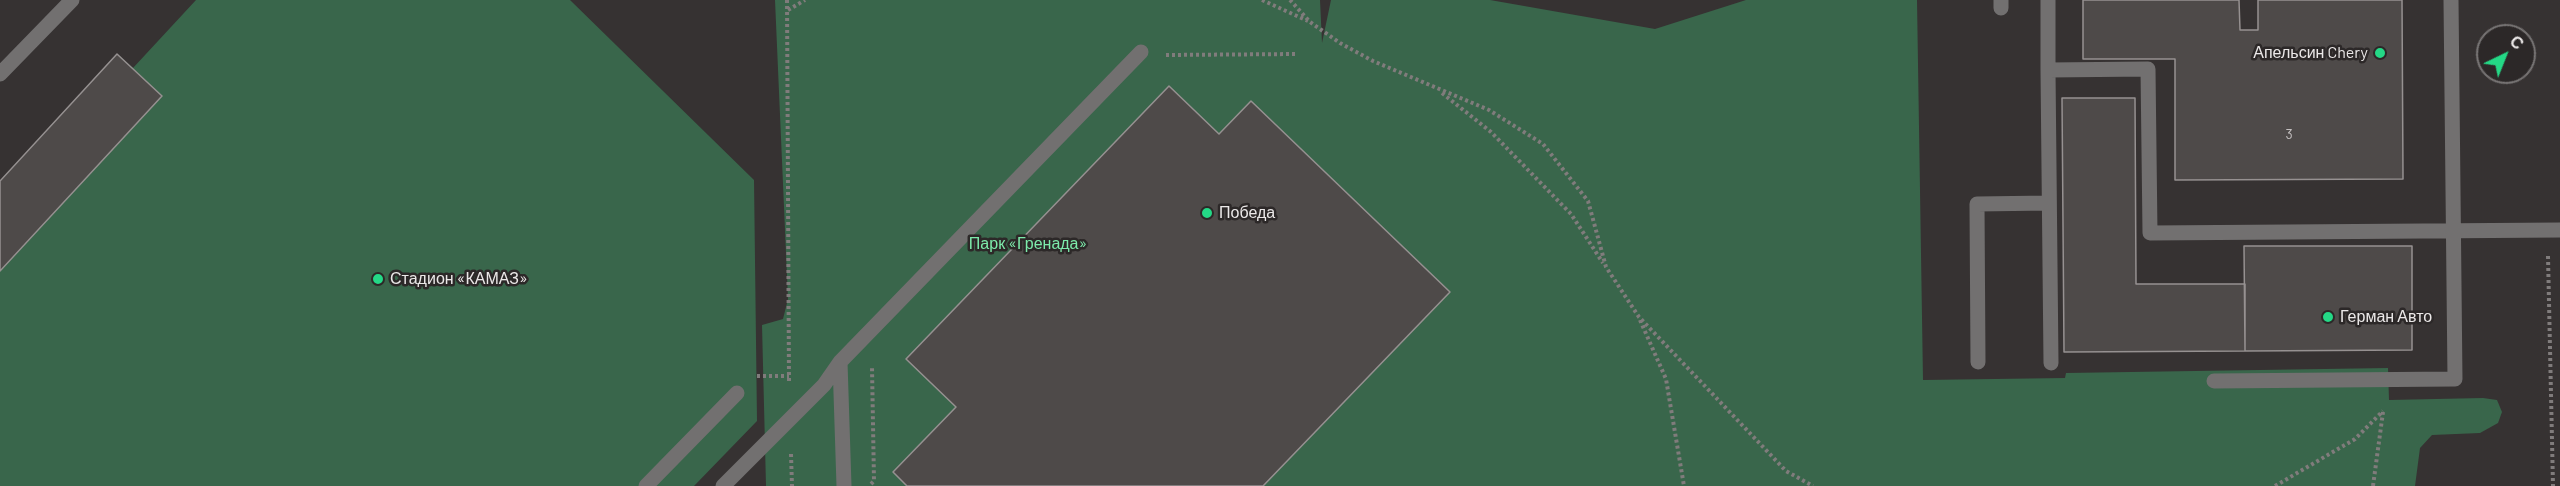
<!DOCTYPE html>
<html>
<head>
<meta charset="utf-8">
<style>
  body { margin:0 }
  #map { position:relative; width:2560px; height:486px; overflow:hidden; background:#363232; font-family:Barlow,sans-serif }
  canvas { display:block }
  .north { position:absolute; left:2476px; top:24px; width:60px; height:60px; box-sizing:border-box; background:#2c2828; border:2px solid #787575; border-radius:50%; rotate:43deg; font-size:16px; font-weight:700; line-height:24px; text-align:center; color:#ebe8e8 }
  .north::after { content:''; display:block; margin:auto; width:21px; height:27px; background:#24d886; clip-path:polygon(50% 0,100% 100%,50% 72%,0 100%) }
</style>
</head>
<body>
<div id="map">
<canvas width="2560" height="486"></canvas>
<div class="north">С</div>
</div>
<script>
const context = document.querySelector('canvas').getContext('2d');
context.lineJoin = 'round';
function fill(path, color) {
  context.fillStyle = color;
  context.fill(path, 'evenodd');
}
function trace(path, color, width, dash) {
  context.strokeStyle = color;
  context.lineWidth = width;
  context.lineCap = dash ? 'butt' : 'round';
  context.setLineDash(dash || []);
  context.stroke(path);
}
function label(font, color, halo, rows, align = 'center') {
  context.font = font + ' Barlow,sans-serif';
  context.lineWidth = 5;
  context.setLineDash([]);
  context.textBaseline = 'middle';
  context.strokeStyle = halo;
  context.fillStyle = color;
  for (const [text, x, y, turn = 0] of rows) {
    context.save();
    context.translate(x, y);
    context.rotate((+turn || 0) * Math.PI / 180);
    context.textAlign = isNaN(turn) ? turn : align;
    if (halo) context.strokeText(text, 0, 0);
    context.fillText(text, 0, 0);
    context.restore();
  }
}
const green = new Path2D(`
  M196 0H570L754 180 757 421 694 486H0V181L117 54 133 68Z
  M775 0H1320L1322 43 1331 0H1490L1655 29 1746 0H1917L1923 380 2065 378 2066 373 2388 368 2389 400 2483 398 2497 400 2502 412 2498 423 2480 433 2432 435 2420 448 2415 486H766L762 325 783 319 788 299Z`);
const building = new Path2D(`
  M2083 0H2239L2240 30H2258V0H2402L2403 179 2175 180V59H2083Z
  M117 54 162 96 0 271V181Z
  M1169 86 1219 134 1251 101 1450 292 1263 486H907L893 472 956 407 906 359Z
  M2062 98H2135L2136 284H2245V351L2064 352Z
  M2244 246H2412V350L2245 351Z`);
const path = new Path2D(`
  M787 0 789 383
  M1262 0 1308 21
  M1290 0 1310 22 1340 43 1373 61 1489 110 1543 144 1588 201 1606 267 1639 317 1786 471 1813 486
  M788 10 805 0
  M1166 55 1297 54
  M1442 93 1491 132 1571 214 1603 263
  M2548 256 2553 486
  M1640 320 1666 379 1684 486
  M757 376H789
  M791 454 792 486
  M871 484 874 481 872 367
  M2275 486 2355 439 2383 411
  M2373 486 2383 412`);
const minor = new Path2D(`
  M2048 0V70
  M2001 8V0
  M0 74 72 0
  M840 362 844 486
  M1978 362 1977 204 2049 203
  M2051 363 2048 70 2148 69 2150 233 2560 230
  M2214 381 2455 379 2451 0
  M646 486 737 393
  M723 486 824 385 840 362 1141 52`);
const markers = [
  [2380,53,6,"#24d886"],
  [1207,213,6,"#24d886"],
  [378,279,6,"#24d886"],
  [2328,317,6,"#24d886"]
];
const numberNames = [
  ["3",2289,134]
];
const poiNames = [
  ["Апельсин Chery",2368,53,"right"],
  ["Победа",1219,213],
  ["Стадион «КАМАЗ»",390,279],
  ["Герман Авто",2340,317]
];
const parkNames = [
  ["Парк «Гренада»",1028,244]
];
fill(green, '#39664b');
fill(building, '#4e4a49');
trace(building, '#969191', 1.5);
trace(path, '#807c7c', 4, [3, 3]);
trace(minor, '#727070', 15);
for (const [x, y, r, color] of markers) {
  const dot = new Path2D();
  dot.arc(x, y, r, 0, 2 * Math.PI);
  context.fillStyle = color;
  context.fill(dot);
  trace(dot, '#2c2828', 2);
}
label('14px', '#c4c0c0', null, numberNames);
label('16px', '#ebe8e8', '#2c2828', poiNames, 'left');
label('16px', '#7debab', '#2c2828', parkNames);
</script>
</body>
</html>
